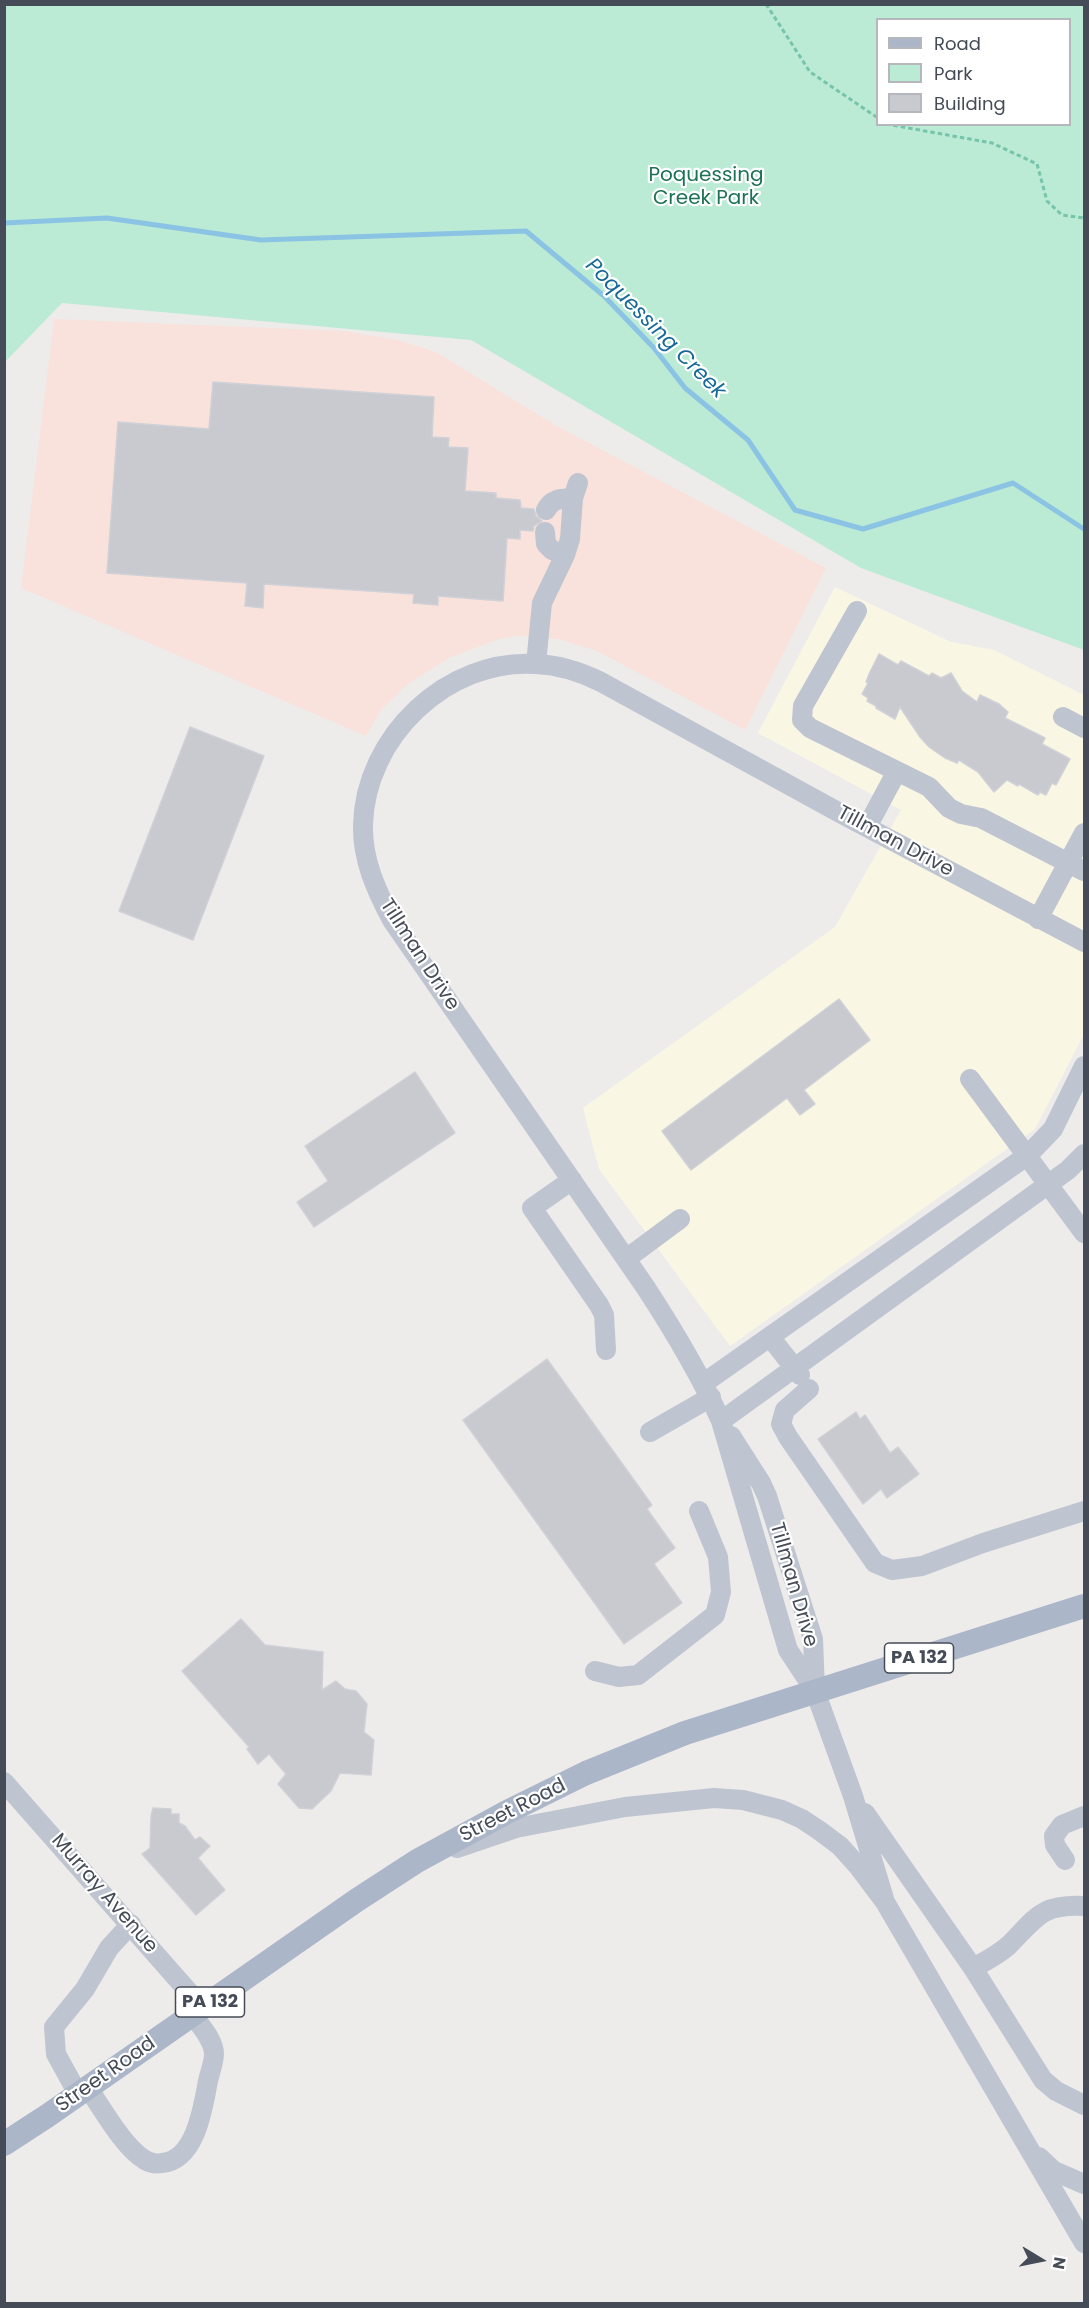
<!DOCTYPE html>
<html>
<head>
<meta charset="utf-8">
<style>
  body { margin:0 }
  #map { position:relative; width:1089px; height:2308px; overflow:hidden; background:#eeeceb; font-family:Poppins,sans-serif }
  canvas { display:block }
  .frame { position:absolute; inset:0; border:6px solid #454c57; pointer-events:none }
  .legend { position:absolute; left:876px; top:18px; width:195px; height:108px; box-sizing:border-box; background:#fff; border:2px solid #b5b7bc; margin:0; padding:8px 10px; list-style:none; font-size:18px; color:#454c57 }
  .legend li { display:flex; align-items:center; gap:12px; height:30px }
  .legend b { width:30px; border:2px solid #b5b7bc }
  .north { position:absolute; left:1011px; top:2230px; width:60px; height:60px; -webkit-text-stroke:4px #fff; paint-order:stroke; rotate:100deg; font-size:16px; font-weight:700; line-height:24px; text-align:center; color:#454c57 }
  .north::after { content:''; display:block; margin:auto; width:21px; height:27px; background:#454c57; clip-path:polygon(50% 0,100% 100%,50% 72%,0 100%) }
</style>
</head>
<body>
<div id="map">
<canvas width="1089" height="2308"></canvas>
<div class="frame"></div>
<ul class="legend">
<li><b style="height:8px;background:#acb6c9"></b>Road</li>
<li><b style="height:16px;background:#bbead5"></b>Park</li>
<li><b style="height:16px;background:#c9c9d0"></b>Building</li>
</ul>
<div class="north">N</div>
</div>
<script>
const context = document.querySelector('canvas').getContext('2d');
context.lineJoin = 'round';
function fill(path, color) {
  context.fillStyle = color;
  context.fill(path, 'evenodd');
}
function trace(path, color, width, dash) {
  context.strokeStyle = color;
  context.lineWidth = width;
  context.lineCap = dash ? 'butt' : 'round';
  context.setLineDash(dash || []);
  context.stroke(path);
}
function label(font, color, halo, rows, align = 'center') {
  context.font = font + ' Poppins,sans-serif';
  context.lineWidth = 4.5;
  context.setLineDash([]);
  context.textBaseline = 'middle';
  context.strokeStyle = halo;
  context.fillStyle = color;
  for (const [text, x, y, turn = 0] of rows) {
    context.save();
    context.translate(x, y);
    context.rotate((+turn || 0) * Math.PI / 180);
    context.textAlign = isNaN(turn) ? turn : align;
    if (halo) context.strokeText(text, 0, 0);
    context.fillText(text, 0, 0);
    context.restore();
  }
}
const commercial = new Path2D(`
  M835 587 951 642 994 650 1084 695V1034L1035 1129 730 1346 599 1169 583 1108 835 927 901 810 758 733Z`);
const medical = new Path2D(`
  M54 319 344 331 398 340 436 352 555 425 826 568 745 730 597 651 558 639 518 636 499 639 449 658 408 684 381 710 366 736 21 588Z`);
const green = new Path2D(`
  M5 4 1084 5V650L861 568 471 340 62 303 5 362ZM878 20H1070V124H878Z`);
const stream = new Path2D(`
  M4 223 107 218 261 240 526 231 604 296 654 348 685 388 748 440 795 510 863 529 1013 483 1084 529`);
const building = new Path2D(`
  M213 382 434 397 432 437 449 438 448 447 468 448 465 491 496 493V498L520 500 521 508 534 509 536 516 542 521 534 526 533 531 520 530V539L507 538 503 601 438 596V605L413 603 414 594 264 584 263 608 245 606 247 583 107 573 118 422 209 429Z
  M879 654 898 665 901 661 929 676 932 673 941 678 951 673 962 691 977 702 980 695 999 704 1008 712 1005 718 1045 738 1042 744 1070 759 1056 785 1052 783 1046 795 1040 792 1038 795 1019 784 1018 786 1007 780 994 792 978 772 959 760 957 763 945 758 929 747 920 737 900 707 895 719 876 708V706L867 701 868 698 862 694 868 683 866 682 869 674Z
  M190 727 264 756 193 940 119 911Z
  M839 999 870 1040 804 1090 815 1104 800 1115 787 1098 691 1170 662 1131Z
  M415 1072 455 1133 314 1227 297 1202 328 1181 305 1146Z
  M547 1359 652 1505 647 1509 675 1548 654 1564 682 1603 624 1644 463 1420Z
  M856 1412 860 1419 865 1415 890 1453 898 1447 919 1474 887 1498 881 1489 863 1504 818 1439Z
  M241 1619 265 1645 323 1652 322 1690 336 1681 345 1689 356 1691 367 1704 364 1732 374 1740 371 1775 340 1773 331 1791 312 1809 299 1808 278 1784 286 1774 269 1754 258 1764 247 1749 249 1747 182 1671Z
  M153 1808 171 1809V1814H179V1823L185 1826 195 1840 200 1837 210 1846 198 1858 225 1890 196 1915 142 1854 150 1848 151 1816Z`);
const path = new Path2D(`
  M766 4 810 72 878 118
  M886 124 992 143 1037 164 1047 201 1062 215 1084 218`);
const minor = new Path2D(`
  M546 510C552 498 561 499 573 498
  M545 532 546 544 552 550 565 555
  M857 611 803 706 802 720 810 728 929 787 949 808 961 814 981 818 1084 871
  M536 664 542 603 565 555 570 539 573 498 578 483
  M1063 717 1084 728
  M867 827 897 771
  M1038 919 1084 833
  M970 1079 1084 1233
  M572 1180 532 1208 599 1305 604 1315 606 1350
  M626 1259 680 1219
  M770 1337 800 1375
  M704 1383 1028 1155 1053 1129 1084 1066
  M809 1389 785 1410 781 1424 788 1437 875 1563 892 1570 922 1566 983 1543 1084 1511
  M721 1421 1068 1170 1084 1154
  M650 1432 711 1397
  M731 1436 761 1483 767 1496 813 1639 815 1689
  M595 1671 619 1677 638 1675 715 1615 721 1592 718 1557 699 1511
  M4 1782 202 2007
  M865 1813 973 1968 1043 2080 1056 2091 1084 2105
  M457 1848 516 1828 625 1807 714 1798 743 1800 782 1810 802 1819 820 1831 840 1846 858 1866 885 1902 1084 2243
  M1065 1860 1055 1845 1054 1836 1062 1825 1084 1816
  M885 1902 853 1796 815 1691 788 1650 721 1421C700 1374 674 1331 646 1288L392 920C376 890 362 859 363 825 365 737 447 658 536 664 559 665 581 672 601 682L840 813 1084 942
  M973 1968C986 1961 998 1955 1009 1945 1037 1917 1041 1904 1084 1906
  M88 2088C102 2108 124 2148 145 2160 150 2163 157 2164 162 2163 196 2160 203 2107 208 2081 210 2072 214 2062 214 2054 214 2040 200 2025 192 2014
  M78 2094 56 2054 54 2027 85 1989 109 1948 131 1924
  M1039 2157 1054 2171 1084 2184`);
const major = new Path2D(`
  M4 2144 47 2116 357 1900 417 1861 507 1812 586 1773 685 1733 1084 1606`);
const shields = [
  [919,1658,69],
  [210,2002,69]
];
const shieldNames = [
  ["PA 132",919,1658],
  ["PA 132",210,2002]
];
const parkNames = [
  ["Poquessing",706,176],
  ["Creek Park",706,199]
];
const streetNames = [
  ["Tillman Drive",895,842,28],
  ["Tillman Drive",419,955,57],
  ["Tillman Drive",793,1585,74],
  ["Street Road",513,1811,-27],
  ["Murray Avenue",104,1894,49],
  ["Street Road",106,2075,-35]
];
const waterNames = [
  ["Poquessing Creek",655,329,45]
];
fill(commercial, '#f9f7e4');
fill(medical, '#f8e2db');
fill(green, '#bbead5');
trace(stream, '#8bc3e4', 5);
fill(building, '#c9c9d0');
trace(building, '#d0d0d7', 1.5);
trace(path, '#76c5ab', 3, [4.5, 3]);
trace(minor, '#bfc5d0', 20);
trace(major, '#acb6c9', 24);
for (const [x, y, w] of shields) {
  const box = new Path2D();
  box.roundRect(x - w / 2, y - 15, w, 30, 4.5);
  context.fillStyle = '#fff';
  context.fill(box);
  trace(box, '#454c57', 1.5);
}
label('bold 18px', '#454c57', null, shieldNames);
label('20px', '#1d7155', '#fff', parkNames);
label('20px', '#454c57', '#fff', streetNames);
label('italic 21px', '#166999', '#fff', waterNames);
</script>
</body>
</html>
